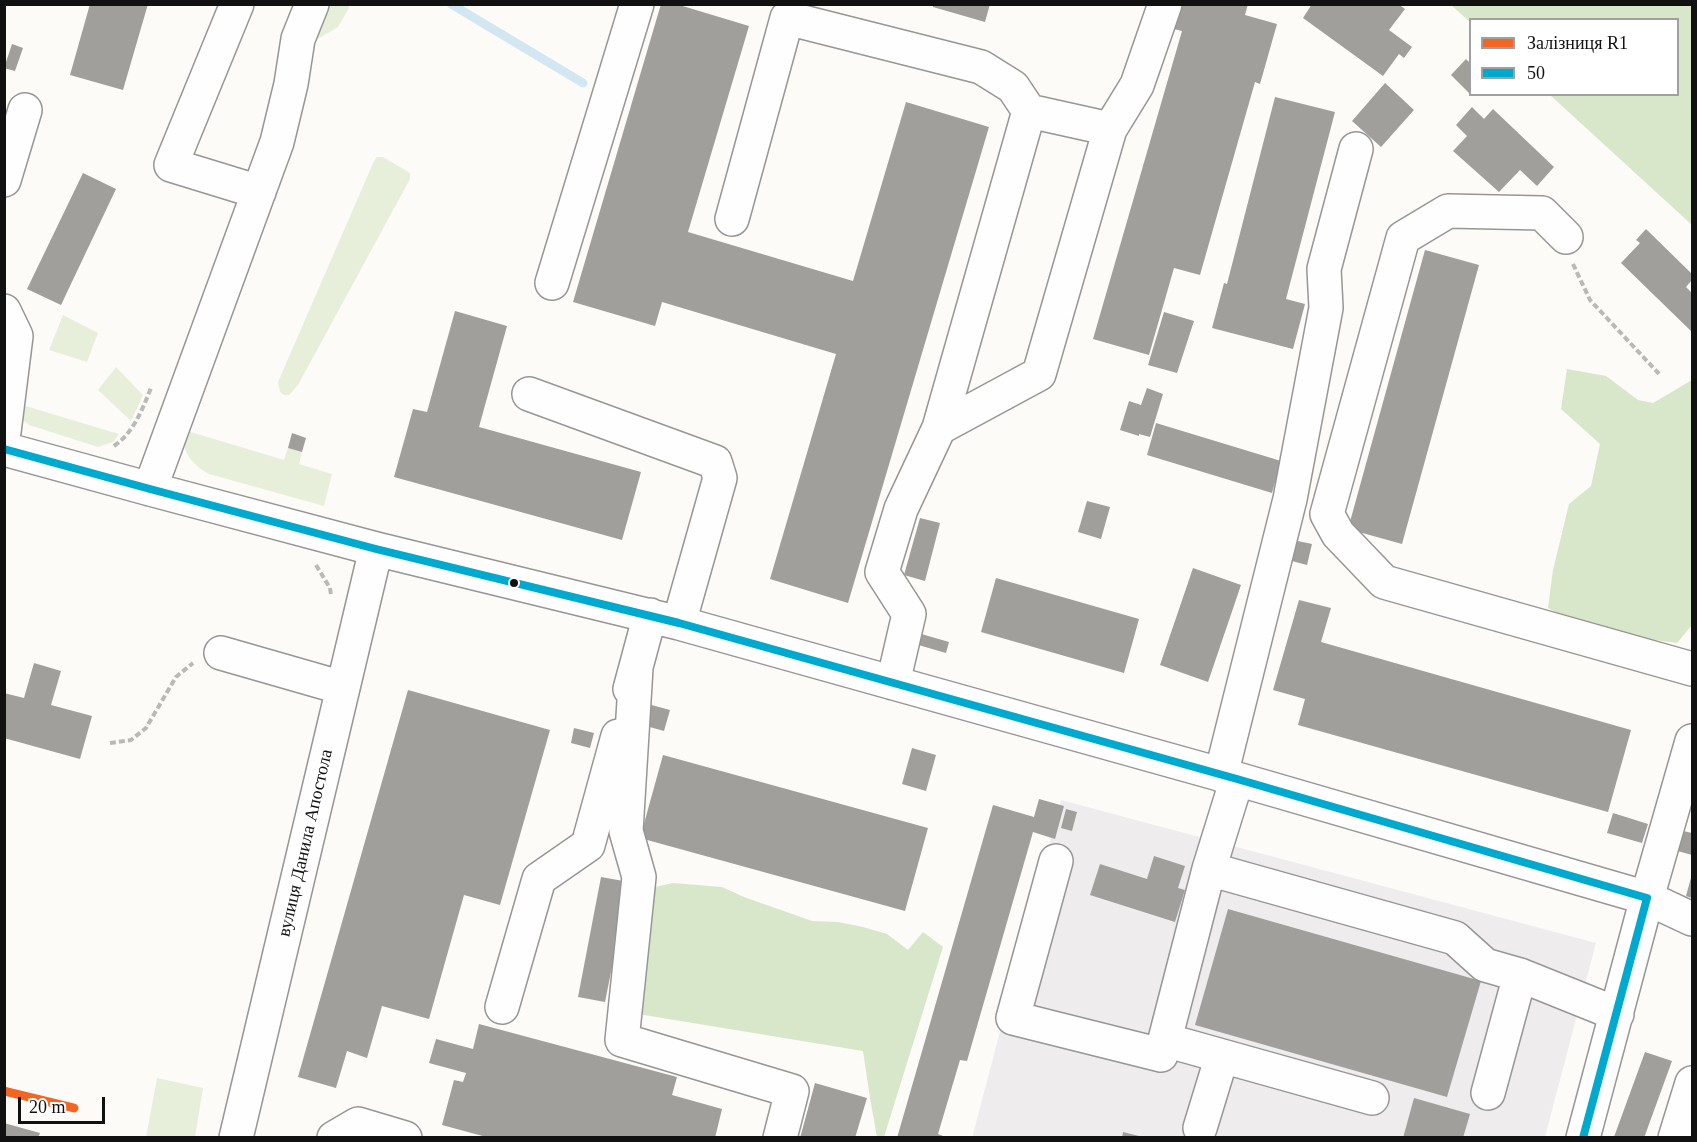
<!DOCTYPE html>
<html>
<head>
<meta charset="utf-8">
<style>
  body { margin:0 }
  #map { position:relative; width:1697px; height:1142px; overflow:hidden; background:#fcfbf8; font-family:Georgia,serif }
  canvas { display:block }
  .frame { position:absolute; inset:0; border:6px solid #111; pointer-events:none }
  .legend { position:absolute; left:1469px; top:18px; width:210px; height:78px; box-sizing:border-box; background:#fff; border:2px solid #a0a0a0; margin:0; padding:8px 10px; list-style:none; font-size:18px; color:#111 }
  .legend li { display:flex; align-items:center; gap:12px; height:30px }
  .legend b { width:30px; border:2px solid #a0a0a0 }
  .scale { position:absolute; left:18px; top:1097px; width:87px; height:27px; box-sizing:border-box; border:3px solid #111; border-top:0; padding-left:8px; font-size:18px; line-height:21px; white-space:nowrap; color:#111; -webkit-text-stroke:4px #fff; paint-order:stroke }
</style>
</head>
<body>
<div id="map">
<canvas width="1697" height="1142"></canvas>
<div class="frame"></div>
<ul class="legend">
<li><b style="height:8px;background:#f26522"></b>Залізниця R1</li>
<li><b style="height:8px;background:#00a9ce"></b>50</li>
</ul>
<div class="scale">20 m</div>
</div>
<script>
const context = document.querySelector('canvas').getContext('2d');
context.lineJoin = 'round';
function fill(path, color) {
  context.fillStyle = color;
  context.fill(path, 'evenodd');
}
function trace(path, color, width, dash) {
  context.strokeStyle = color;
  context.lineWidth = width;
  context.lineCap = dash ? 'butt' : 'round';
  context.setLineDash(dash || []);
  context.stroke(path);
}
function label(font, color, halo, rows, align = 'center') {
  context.font = font + ' Georgia,serif';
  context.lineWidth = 6;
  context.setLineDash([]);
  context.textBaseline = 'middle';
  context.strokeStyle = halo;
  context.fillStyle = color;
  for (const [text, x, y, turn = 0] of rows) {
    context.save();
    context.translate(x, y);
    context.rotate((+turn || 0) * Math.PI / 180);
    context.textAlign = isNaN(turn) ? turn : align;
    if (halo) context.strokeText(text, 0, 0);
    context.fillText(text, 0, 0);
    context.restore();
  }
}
const industrial = new Path2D(`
  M1061 800 1596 943 1545 1137 972 1138Z`);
const green = new Path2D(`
  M317 5H349V8L338 27 316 40 311 38Z
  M377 157H383L410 173V179L298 385 289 395H284L280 392 278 382 374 161Z
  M63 315 98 333 87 362 49 350Z
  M116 367 143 395 131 421 98 390Z
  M19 404 119 434 113 442 98 447 29 425 19 417Z
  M184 430 284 460 288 448 302 452 299 464 332 474 324 506 209 474C192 465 180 450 184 430Z
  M157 1078 203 1088 195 1137H146Z`);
const forest = new Path2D(`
  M1451 5H1692V225L1550 95 1678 94V20H1470V22Z
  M1567 369 1606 376 1638 400 1653 403 1692 380V625L1677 643 1594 632 1548 608 1553 570 1569 504 1591 486 1600 444 1561 409Z
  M673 883 722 887 744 897 812 921 838 922 863 927 887 934 908 950 923 932 943 947 884 1137H877L870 1098 863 1051 638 1014 650 888Z`);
const stream = new Path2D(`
  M451 4 583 83`);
const building = new Path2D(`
  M90 4H148L123 90 70 75Z
  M661 4H676L749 26 688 232 853 281 906 102 989 127 848 603 770 579 836 354 662 302 655 326 573 302Z
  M933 4H990L985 22 933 7Z
  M1181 4H1248L1245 15 1277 24 1260 84 1255 82 1200 275 1174 268 1149 355 1093 339 1182 31 1174 29Z
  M1312 4H1398L1405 9 1389 30 1412 47 1404 58 1399 54 1383 76 1303 18Z
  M12 44 23 48 15 71 4 68Z
  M1466 59 1470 63V94L1451 75Z
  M1385 83 1414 110 1381 147 1352 121Z
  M1275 97 1335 112 1286 299 1305 304 1293 349 1212 328 1224 283 1227 284Z
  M1472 107 1484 119 1493 109 1554 167 1537 186 1520 170 1499 192 1453 151 1467 136 1456 125Z
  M83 173 116 189 61 305 27 289Z
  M1646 229 1692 274V280L1686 287 1692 293V332L1621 263 1640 243 1636 240Z
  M1425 250 1479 265 1402 544 1348 529Z
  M455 311 507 326 479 427 641 472 622 540 394 477 413 409 427 412Z
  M1164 312 1194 321 1177 373 1148 365Z
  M1147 388 1163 394 1150 437 1139 434V436L1120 430 1129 401 1141 405Z
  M1156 423 1281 461 1272 493 1147 455Z
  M292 433 306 438 302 452 288 448Z
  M1087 501 1110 507 1101 539 1078 532Z
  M920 518 940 523 925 581 904 575Z
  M1293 540 1312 544 1307 565 1288 560Z
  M1193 568 1241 585 1208 682 1160 665Z
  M996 578 1139 619 1124 673 981 632Z
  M1299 600 1331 608 1321 642 1631 730 1608 812 1298 725 1305 699 1273 690Z
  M911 631 949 642 946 653 908 642Z
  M34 663 61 671 51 705 92 716 80 759 4 738V693L24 698Z
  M408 690 550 730 500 905 464 895 429 1019 382 1006 367 1058 347 1051 336 1088 298 1077Z
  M644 703 670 710 664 731 639 724Z
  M574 728 594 733 590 748 571 743Z
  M912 748 936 755 926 791 902 784Z
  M663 755 928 828 905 911 640 838Z
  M1039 799 1064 806 1055 839 1033 832 967 1061 960 1060 938 1134 948 1138H897L993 805 1034 817Z
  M1066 809 1077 812 1072 831 1061 828Z
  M1613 813 1648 824 1642 843 1607 833Z
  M1679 830 1692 833V855L1674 850Z
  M1154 856 1185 866 1178 888 1185 890 1175 922 1090 895 1100 864 1147 879Z
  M1692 874V898L1686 896Z
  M601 877 629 882 605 1002 578 997Z
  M1228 909 1481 981 1447 1097 1195 1025Z
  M479 1024 677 1077 672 1095 722 1109 715 1138H490L442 1125 454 1080 463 1082 466 1073 429 1063 436 1039 473 1049Z
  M1645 1052 1672 1061 1644 1138H1615L1614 1137Z
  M815 1083 867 1098 855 1138H800Z
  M1414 1098 1470 1114 1463 1138H1403Z
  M4 1123 40 1133 38 1138H4Z
  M1123 1132 1143 1137V1138H1122Z`);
const path = new Path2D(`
  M1573 264 1590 300 1661 376
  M114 446C134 432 142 410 151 388
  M316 565 330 588 331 595
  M110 743 131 740 146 728 176 677 193 663`);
const minor = new Path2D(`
  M237 4 171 165 259 192
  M1029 111 1110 129 1137 85 1165 4
  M4 180 25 110
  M732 219 787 18 981 67 1013 87 1029 111 939 428 901 509 882 572 909 614 893 683
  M1566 237 1542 213 1448 211 1403 238 1327 514 1338 534 1384 582 1692 669
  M552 283 637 4
  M4 311 16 336 4 432
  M529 394 715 462 720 478 679 623
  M939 428 1039 374 1110 129
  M4 449 150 489 376 549 679 623 1237 779 1647 898 1583 1138
  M150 489 277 142 291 84 298 39 312 4
  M221 653 343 688
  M636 668 626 831 639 877 622 1040 792 1091 780 1138
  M630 689 650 615
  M1692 741 1647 898 1692 919
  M1221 775 1290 499 1326 308 1324 269 1356 149
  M1056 861 1013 1018 1161 1055 1209 869 1455 938 1485 965 1520 975 1617 1014
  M1209 869 1237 779
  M502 1007 539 879 588 845 618 736
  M1165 1040 1372 1098
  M1488 1093 1520 975
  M1200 1128 1222 1056
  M236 1138 376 549
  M334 1138 358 1124 405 1138
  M1675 1138 1692 1083`);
const bus1 = new Path2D(`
  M4 449 150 489 376 549 679 623 1237 779 1647 898 1583 1138`);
const rail1 = new Path2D(`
  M4 1091 74 1108`);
const markers = [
  [514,583,5,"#111"]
];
const streetNames = [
  ["вулиця Данила Апостола",306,843,-77]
];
fill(industrial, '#efecee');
fill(green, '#e7efda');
fill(forest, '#d8e6c9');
trace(stream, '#d2e7f2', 9);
fill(building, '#a09f9c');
trace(minor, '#979695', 36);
trace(path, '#b9b9b8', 4, [6, 3]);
trace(minor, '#fffefe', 33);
trace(bus1, '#00a9ce', 8);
trace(rail1, '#f26522', 9);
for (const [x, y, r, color] of markers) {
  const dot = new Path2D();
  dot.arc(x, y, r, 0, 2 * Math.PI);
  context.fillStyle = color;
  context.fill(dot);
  trace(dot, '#fff', 2);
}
label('18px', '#111', '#fff', streetNames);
</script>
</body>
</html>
